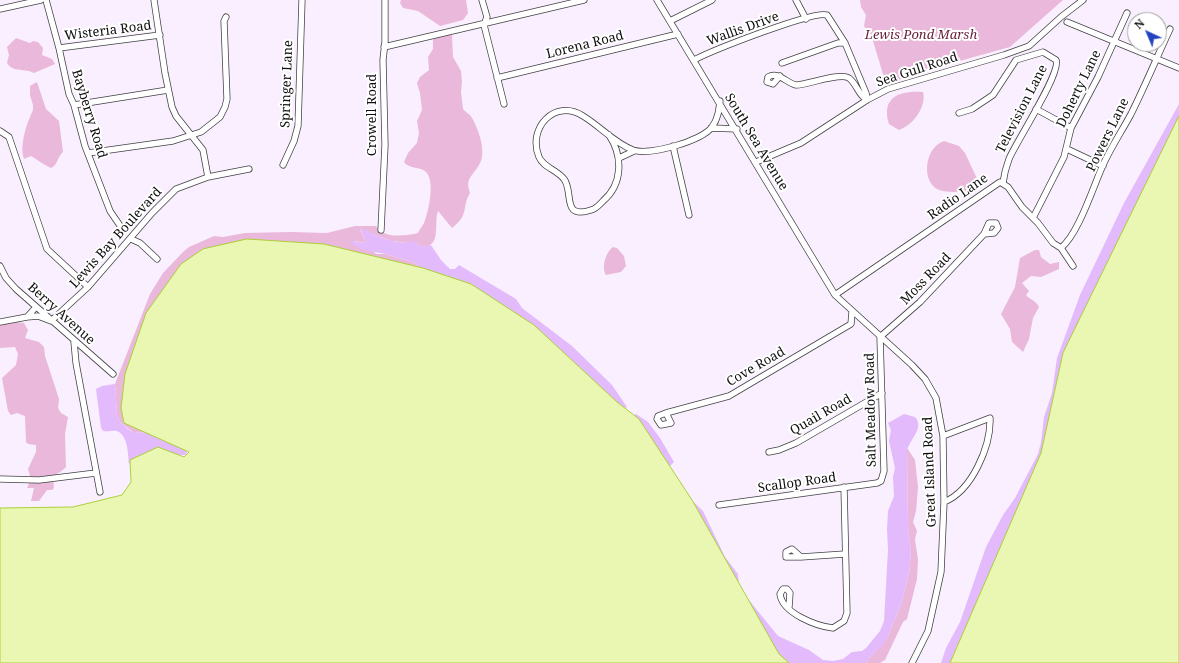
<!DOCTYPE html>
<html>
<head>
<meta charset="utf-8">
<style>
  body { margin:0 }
  #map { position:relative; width:1179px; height:663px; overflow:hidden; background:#f9efff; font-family:"Noto Serif",serif }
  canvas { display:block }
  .north { position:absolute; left:1127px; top:12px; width:40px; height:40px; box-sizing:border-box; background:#fff; border:1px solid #9f9f9f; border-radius:50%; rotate:316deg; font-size:11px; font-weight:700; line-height:16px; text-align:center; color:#0e0e0e }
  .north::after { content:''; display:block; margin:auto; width:14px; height:18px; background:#2344c1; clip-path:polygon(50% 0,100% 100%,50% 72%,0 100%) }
</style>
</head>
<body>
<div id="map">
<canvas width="1179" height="663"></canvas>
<div class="north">N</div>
</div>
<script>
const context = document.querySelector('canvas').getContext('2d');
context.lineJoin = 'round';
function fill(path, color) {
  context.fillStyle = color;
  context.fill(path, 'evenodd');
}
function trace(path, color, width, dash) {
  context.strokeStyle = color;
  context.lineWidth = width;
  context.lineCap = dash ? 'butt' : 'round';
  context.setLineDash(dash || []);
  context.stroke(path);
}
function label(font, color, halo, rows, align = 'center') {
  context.font = font + ' "Noto Serif",serif';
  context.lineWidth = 4;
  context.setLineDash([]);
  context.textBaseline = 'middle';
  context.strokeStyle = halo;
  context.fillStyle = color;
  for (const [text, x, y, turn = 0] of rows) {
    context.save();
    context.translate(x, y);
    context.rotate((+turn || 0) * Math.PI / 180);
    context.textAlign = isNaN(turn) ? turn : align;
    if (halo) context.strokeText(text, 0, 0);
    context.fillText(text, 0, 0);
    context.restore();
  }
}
const green = new Path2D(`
  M401 0H466L468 13 463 20 440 26 418 11 403 8 400 3Z
  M860 0H1063L1010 47 934 68 886 84 873 41 864 26 866 15 861 7Z
  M449 32 452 35 453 57 461 71 462 82 461 92 463 109C465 112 470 114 472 118 479 130 487 153 479 165 472 177 465 178 470 193 461 208 470 214 452 228L438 211C433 224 443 247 421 247L417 244 392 241 360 229 366 243 354 241 377 254H386L415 263 424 272 147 432 134 433 120 422 117 415 115 384 150 294 163 273 183 252 189 247 214 236 223 237 245 233 290 232 327 233 355 226H376C383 239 406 236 418 233 420 228 424 225 425 220 429 209 435 181 426 172 420 166 410 170 404 162L408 153 417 143 419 133 417 121 422 110 420 93 417 83 420 77 429 70 428 57 433 49V37Z
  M16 38 30 43 33 41 38 42 43 48 42 55 52 59 55 64 34 73C25 68 13 73 7 63L9 55 7 47Z
  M37 82 46 109 59 121 63 152C57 157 58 165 51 168 44 165 38 160 31 156L24 159C19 145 27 123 33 110V105L30 95V86Z
  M923 92C927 107 912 126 899 130L889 124C888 121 887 118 887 114 886 93 907 91 923 92Z
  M944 141 959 146 965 153 981 187C974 194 968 193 958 192 952 192 943 192 937 189 921 180 925 147 944 141Z
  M613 247 617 248 624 256 626 266 621 272 606 275C601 267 606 252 613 247Z
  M1035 250H1039L1041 257 1050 264 1059 262V269L1041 277 1031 276 1022 283 1029 291 1026 295C1030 300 1036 300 1039 307L1033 318 1029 339 1023 352 1012 342 1010 329 1001 314 1015 287 1020 258Z
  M16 322 24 323 28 330 25 338 39 342 44 347 45 356 59 399 58 408 61 413 68 417 65 434 66 467C58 476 52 471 54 488L52 490H47L39 501H31L34 488H27L31 479 28 469 36 452V445L28 444 26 442 25 416 17 413 11 415 8 411 2 378 16 365 18 354 15 347 0 348V324Z
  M907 448 915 460 918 487 916 511 913 522 917 531 915 539 918 560 917 579 907 619 903 622 885 660 880 663H866L869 658 882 645 888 636 901 604 909 574 911 553 908 526Z`);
const sand = new Path2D(`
  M1179 104V147L1080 368 965 633 956 648 951 663H941L946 648 960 622 986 547 1003 515 1015 498 1038 454 1041 442 1044 417 1052 393 1057 358 1080 295 1124 203Z
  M360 228C378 235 397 248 417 240V244L421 247 431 245 441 260 450 269H455L459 265 516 299 522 308 572 346 612 385 627 407 620 411 424 272 415 263 386 254 363 250 351 243V241L366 243Z
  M115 384 117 415 120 422 128 429 134 433 147 432 186 450 187 453 185 455 139 456 129 464C128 454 128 435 117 431 113 430 108 432 103 431L101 428 96 389 102 386Z
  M636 414 648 422 660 438 674 462 667 469 633 416Z
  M904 414 915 417C925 428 909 440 907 451L908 526 911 553 909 574 901 604 888 636 883 645 869 658 866 663H786L775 650 679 488 703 511 725 557 738 574 739 584 748 599 778 636 809 650 823 660 833 661 843 659 852 652 862 651 866 648 880 631 884 621 888 550 887 529 888 511 894 496 893 477 895 468 889 441 891 430 888 423Z`);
const water = new Path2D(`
  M1179 116V663H950L1041 453 1063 353Z
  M247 239 324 244 423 268 471 284 534 325 617 402 639 419 692 500 779 654 789 663H0V508L73 507 122 495 131 482 130 460 158 447 184 457 189 452 124 423 121 408 125 374 146 313 181 264 203 249Z`);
const minor = new Path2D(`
  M46 0 59 48 69 94 74 105 85 146 110 211 123 230
  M154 0 165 73 172 107 176 116 203 150 208 177
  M482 0 487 17 484 25
  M657 0 835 295 912 365 925 379 936 398 943 436 944 502 941 572 928 631 912 663
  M796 0 806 19
  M0 9 41 0
  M670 21 712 0
  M1067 22 1179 68
  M484 25 504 104
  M384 47 584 0
  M59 48 160 35
  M694 60C711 51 814 10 827 15L845 43 866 93 867 100
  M782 63 838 43H845
  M780 76 773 84 767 82 768 77C779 71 786 83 796 85 808 85 839 72 849 78 857 84 858 95 867 100
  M497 78 678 34
  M74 105 168 90
  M1036 109 1071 128
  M959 113 972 109 993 95 1016 60 1043 52 1056 60C1062 72 1016 142 1009 159 1006 167 1004 175 1003 183
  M711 128 737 129
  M0 131 9 137 47 249 88 287
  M609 135C623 156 623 184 603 201 600 204 596 209 591 210 561 220 574 192 564 179 557 170 543 167 539 157 527 128 555 98 583 116 600 126 614 143 633 150 649 156 702 141 712 127 718 119 719 110 720 101
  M673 146 689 215
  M1067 149 1103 166
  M88 153 173 141 201 132 220 117 225 107 227 99 224 21 226 17
  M619 158 634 151
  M756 162 801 143 867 100 888 89 1004 55 1029 46 1061 17 1083 0
  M283 165 294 141 298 126 302 0
  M1033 218 1064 157 1071 128 1098 77 1127 13
  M381 230 385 145 383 60 385 42V0
  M131 239 140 243 157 259
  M1061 248C1079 233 1093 187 1103 165 1111 147 1122 131 1131 114 1145 86 1157 57 1170 29
  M0 266 6 278 16 289 113 374
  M835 295 1000 182 1008 187 1022 207 1038 223 1053 243 1061 248 1073 266
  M27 317 38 316 51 321 88 287 152 213 176 189 208 177 249 169
  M0 322 27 317 36 307
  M74 342 76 363 100 492
  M666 413 671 423 661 425 657 419 658 416 666 413 729 396 851 324 852 312
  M943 436 990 418C991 446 972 491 944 502
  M769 452 779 450 796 443 882 393
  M0 479 39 480 96 473
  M719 505 877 483 881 481 884 471 880 337 920 302 984 234 989 223H996L998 228 994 233 984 234
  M792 549 801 557H786V552Z
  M801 557 845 554
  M789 607 790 593 787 589H783L780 594C782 613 816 626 833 628L844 621 847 613 844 487`);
const streetNames = [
  ["Wallis Drive",743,29,-20],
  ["Wisteria Road",108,31,-7],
  ["Lorena Road",585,45,-14],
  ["Sea Gull Road",917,70,-18],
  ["Springer Lane",287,84,-88],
  ["Doherty Lane",1079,89,-64],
  ["Television Lane",1022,109,-63],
  ["Bayberry Road",89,114,73],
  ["Crowell Road",372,115,-90],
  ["Powers Lane",1108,135,-64],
  ["South Sea Avenue",756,142,59],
  ["Radio Lane",958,197,-35],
  ["Lewis Bay Boulevard",116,238,-48],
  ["Moss Road",926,279,-46],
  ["Berry Avenue",61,314,42],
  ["Cove Road",756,367,-30],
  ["Salt Meadow Road",871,410,-91],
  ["Quail Road",821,415,-30],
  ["Great Island Road",930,472,-92],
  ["Scallop Road",797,483,-8]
];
const parkNames = [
  ["Lewis Pond Marsh",921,35]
];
fill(green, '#eab8da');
fill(sand, '#e3bafb');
fill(water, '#e9f7b2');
trace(water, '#acd038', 1);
trace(minor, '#414141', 7);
trace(minor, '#fff', 5.5);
label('13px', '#0e0e0e', '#fff', streetNames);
label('italic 13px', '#671d38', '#fff', parkNames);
</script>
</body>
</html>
